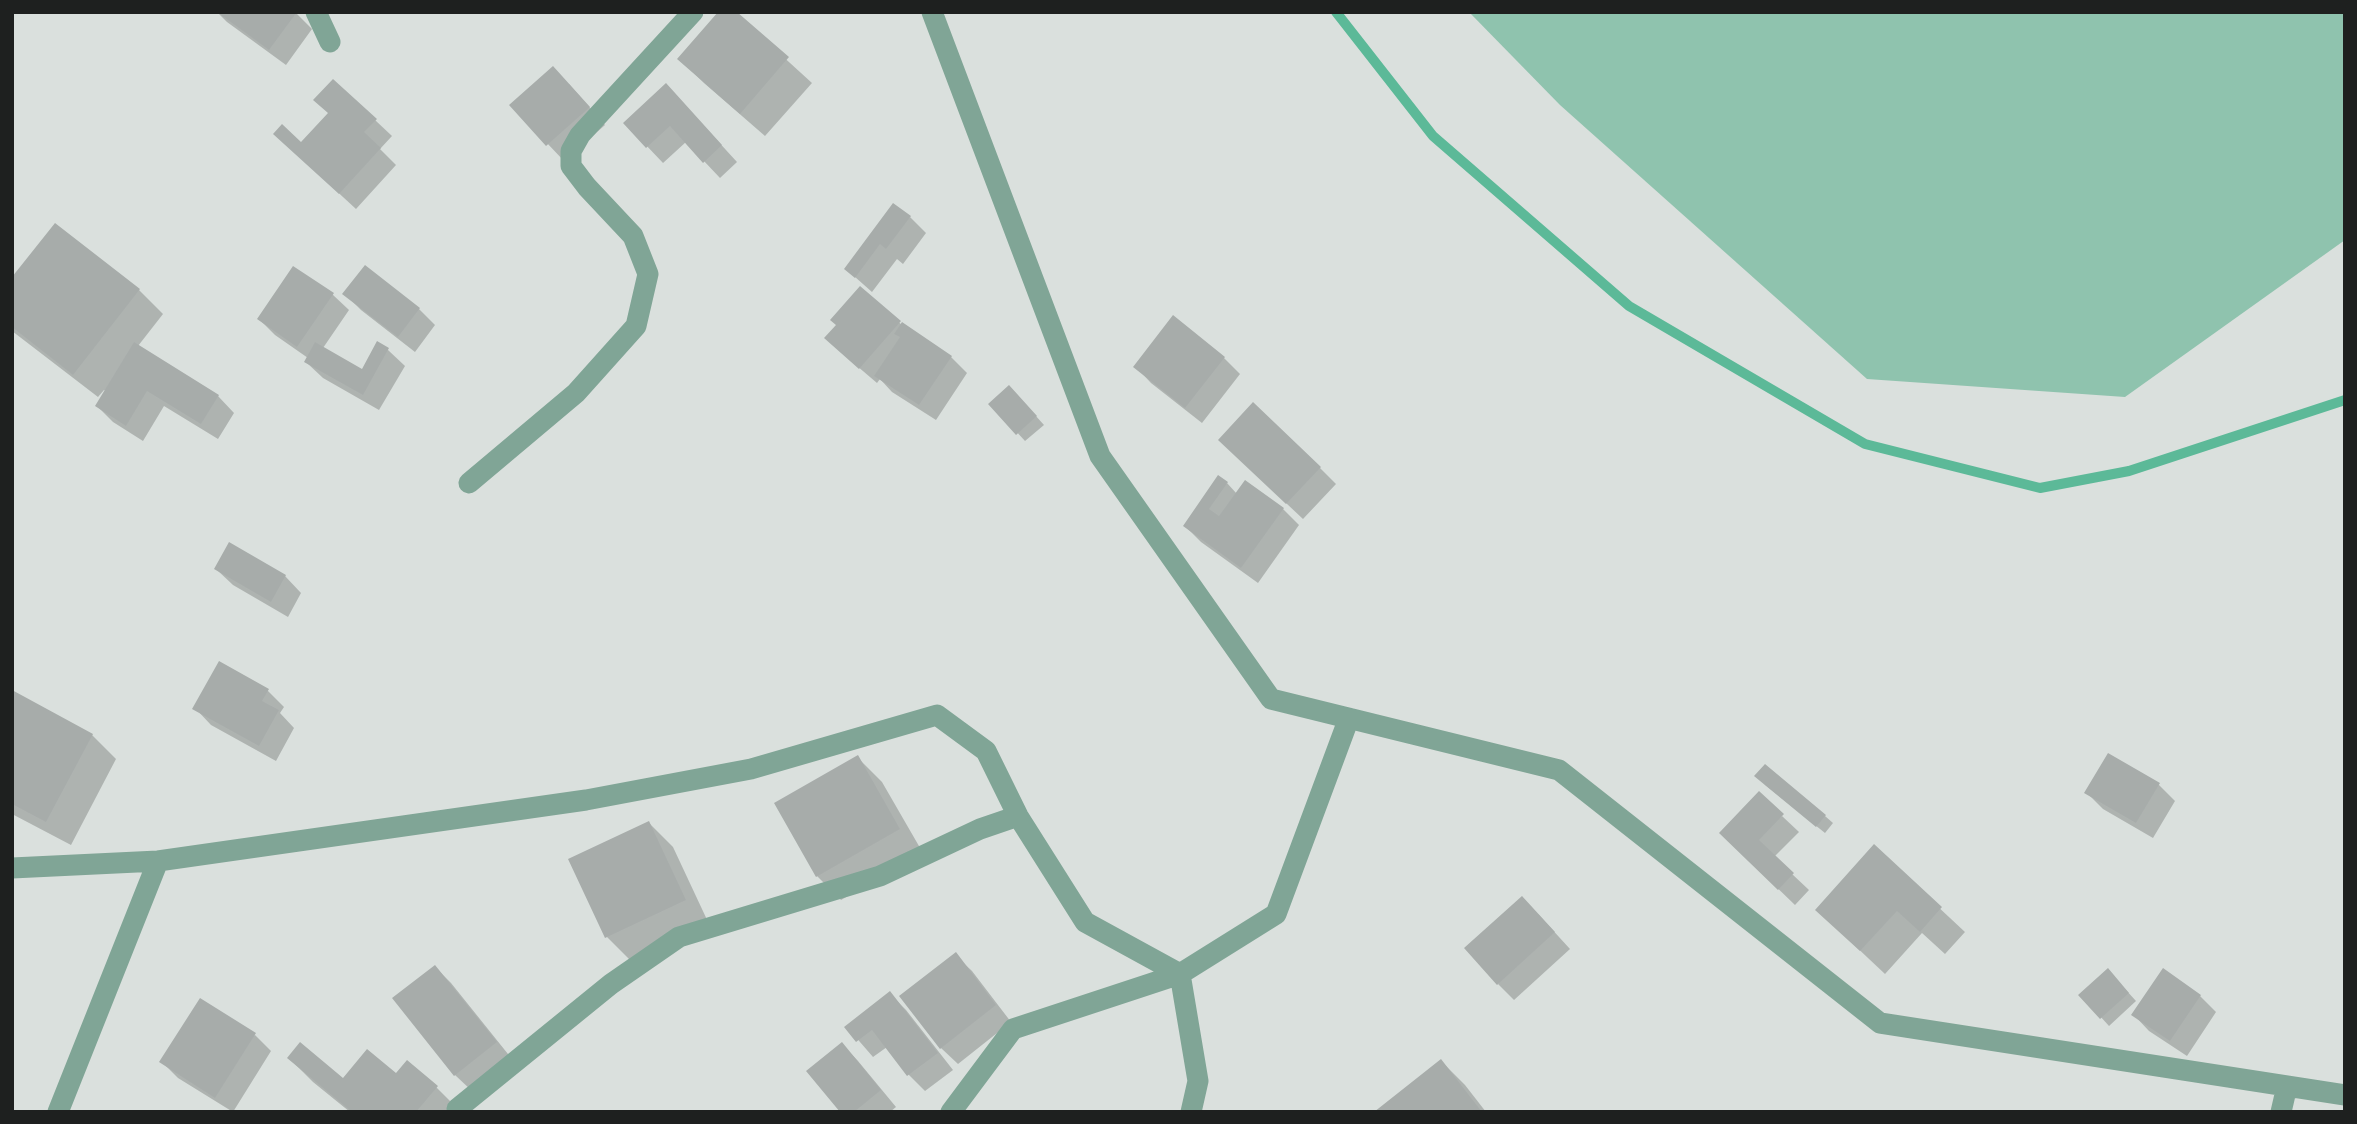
<!DOCTYPE html>
<html>
<head>
<meta charset="utf-8">
<style>
  body { margin:0 }
  #map { position:relative; width:2357px; height:1124px; overflow:hidden; background:#dae0dd; font-family:Ubuntu,sans-serif }
  canvas { display:block }
  .frame { position:absolute; inset:0; border:14px solid #1e201f; pointer-events:none }
</style>
</head>
<body>
<div id="map">
<canvas width="2357" height="1124"></canvas>
<div class="frame"></div>
</div>
<script>
const context = document.querySelector('canvas').getContext('2d');
context.lineJoin = 'round';
function fill(path, color) {
  context.fillStyle = color;
  context.fill(path, 'evenodd');
}
function trace(path, color, width, dash) {
  context.strokeStyle = color;
  context.lineWidth = width;
  context.lineCap = dash ? 'butt' : 'round';
  context.setLineDash(dash || []);
  context.stroke(path);
}
const green = new Path2D(`
  M1469 12H2345V240L2125 397 1867 379 1560 105Z`);
const shadow = new Path2D(`
  M217 12H295L312 29 286 65 227 22Z
  M734 12 812 83 765 136 704 83 680 59Z
  M569 84 605 125 564 161 511 105Z
  M682 102 737 162 720 178 686 142 663 163 625 123Z
  M330 114 375 120 392 136 380 149 396 165 356 209 292 150 301 145Z
  M910 217 926 233 903 264 897 259 872 292 846 269Z
  M365 268 419 309 435 325 415 352 361 310 345 294Z
  M12 280 139 290 163 314 138 346 218 396 234 413 218 439 164 406 143 441 113 422 97 406 106 391 104 390 98 397 12 331Z
  M860 288 902 325 951 357 967 373 936 420 892 392 880 379 877 383 843 354Z
  M332 294 349 310 323 348 362 371 378 344 388 350 405 366 379 410 323 378 306 362 308 358 275 335 259 319Z
  M1174 318 1224 358 1240 374 1202 423 1151 383 1135 366Z
  M1017 395 1044 425 1025 441 991 404Z
  M1236 456 1320 468 1336 484 1303 519Z
  M1227 483 1237 494 1283 509 1299 525 1258 583 1201 542 1185 526Z
  M216 569 285 576 301 593 288 617 233 585Z
  M267 690 284 707 280 713 294 728 276 761 211 725 195 708Z
  M12 692 92 735 116 759 71 845 12 814Z
  M858 758 882 782 923 853 841 900 817 876Z
  M1764 784 1825 816 1833 823 1825 833Z
  M2158 784 2175 801 2153 838 2103 809 2087 793Z
  M1782 816 1799 832 1774 857 1809 890 1795 905 1737 849Z
  M649 823 673 847 709 924 631 961 607 937Z
  M1874 847 1965 932 1945 954 1922 933 1885 974 1817 910Z
  M1538 914 1570 949 1514 1000 1498 984Z
  M955 955 972 971 1011 1022 958 1064 941 1048Z
  M435 967 451 983 512 1059 472 1091 455 1075Z
  M2115 978 2136 1001 2109 1026 2081 995Z
  M890 994 906 1010 953 1070 925 1091 909 1075 887 1047 873 1057 847 1027Z
  M2200 996 2216 1012 2187 1056 2149 1031 2133 1014Z
  M255 1035 271 1051 233 1112 178 1078 162 1062Z
  M842 1044 858 1061 896 1107 890 1112H842Z
  M289 1058 343 1081 396 1075 436 1087 460 1111 350 1112 313 1082Z
  M1441 1061 1465 1085 1486 1112H1376Z`);
const stream = new Path2D(`
  M1336 12 1433 136 1629 306 1865 444 2040 488 2129 471 2345 400`);
const building = new Path2D(`
  M217 12H297L269 50Z
  M718 12H737L789 57 740 114 677 59Z
  M553 66 590 107 546 146 509 105Z
  M333 79 377 119 364 132 381 148 339 194 273 134 282 124 301 142 328 113 313 100Z
  M666 83 722 145 703 163 670 126 646 148 623 123Z
  M893 203 911 216 886 249 880 244 855 278 844 269Z
  M55 223 140 289 73 375 12 327V277Z
  M365 265 420 308 398 337 342 294Z
  M293 266 334 293 297 347 257 319Z
  M860 286 901 321 859 369 824 338 836 325 830 320Z
  M1173 315 1225 357 1185 408 1133 367Z
  M902 322 952 356 919 405 874 376 900 337 894 334Z
  M377 341 389 348 363 395 304 362 315 342 362 369Z
  M134 342 219 395 201 424 147 391 126 426 95 406Z
  M1009 385 1037 416 1016 435 988 404Z
  M1253 402 1321 467 1286 504 1218 440Z
  M1218 475 1228 482 1209 509 1219 516 1245 480 1284 508 1241 568 1183 526Z
  M229 542 286 575 271 602 214 569Z
  M219 661 269 689 262 701 279 710 259 746 192 709Z
  M12 690 93 734 46 822 12 804Z
  M2108 753 2160 783 2136 823 2084 793Z
  M858 755 900 829 816 877 774 803Z
  M1765 764 1826 815 1816 827 1754 776Z
  M1759 791 1784 814 1759 840 1794 873 1778 890 1719 833Z
  M649 821 686 900 605 938 568 859Z
  M1874 844 1942 907 1920 932 1897 911 1860 951 1815 910Z
  M1522 896 1555 932 1497 985 1464 948Z
  M956 952 996 1005 940 1049 899 996Z
  M435 965 497 1042 454 1076 392 998Z
  M2108 968 2129 993 2100 1019 2078 995Z
  M2163 968 2201 995 2170 1041 2131 1015Z
  M890 991 938 1053 907 1076 872 1030 856 1042 844 1027Z
  M200 998 256 1033 215 1098 159 1062Z
  M300 1042 343 1078 367 1049 396 1073 407 1060 438 1086 416 1112H352L287 1058Z
  M842 1042 881 1090 854 1112H840L806 1071Z
  M1441 1059 1482 1112H1374Z`);
const minor = new Path2D(`
  M316 12 330 42
  M932 12 1100 456 1271 699 1559 770 1880 1023 2345 1095
  M469 483 576 393 636 326 648 274 633 236 587 187 571 166V151L580 135 693 12
  M12 868 158 861 586 800 751 769 937 715 986 751 1018 816 1085 922 1180 974 1198 1081 1191 1112
  M457 1109 611 984 679 937 880 876 980 829 1018 816
  M58 1112 158 861
  M951 1112 1013 1029 1180 974 1276 914 1349 718
  M2281 1112 2287 1086`);
fill(green, '#8fc3ae');
fill(shadow, '#0003');
trace(stream, '#5cb998', 10);
fill(building, '#a7acaa');
trace(minor, '#80a596', 21);
</script>
</body>
</html>
